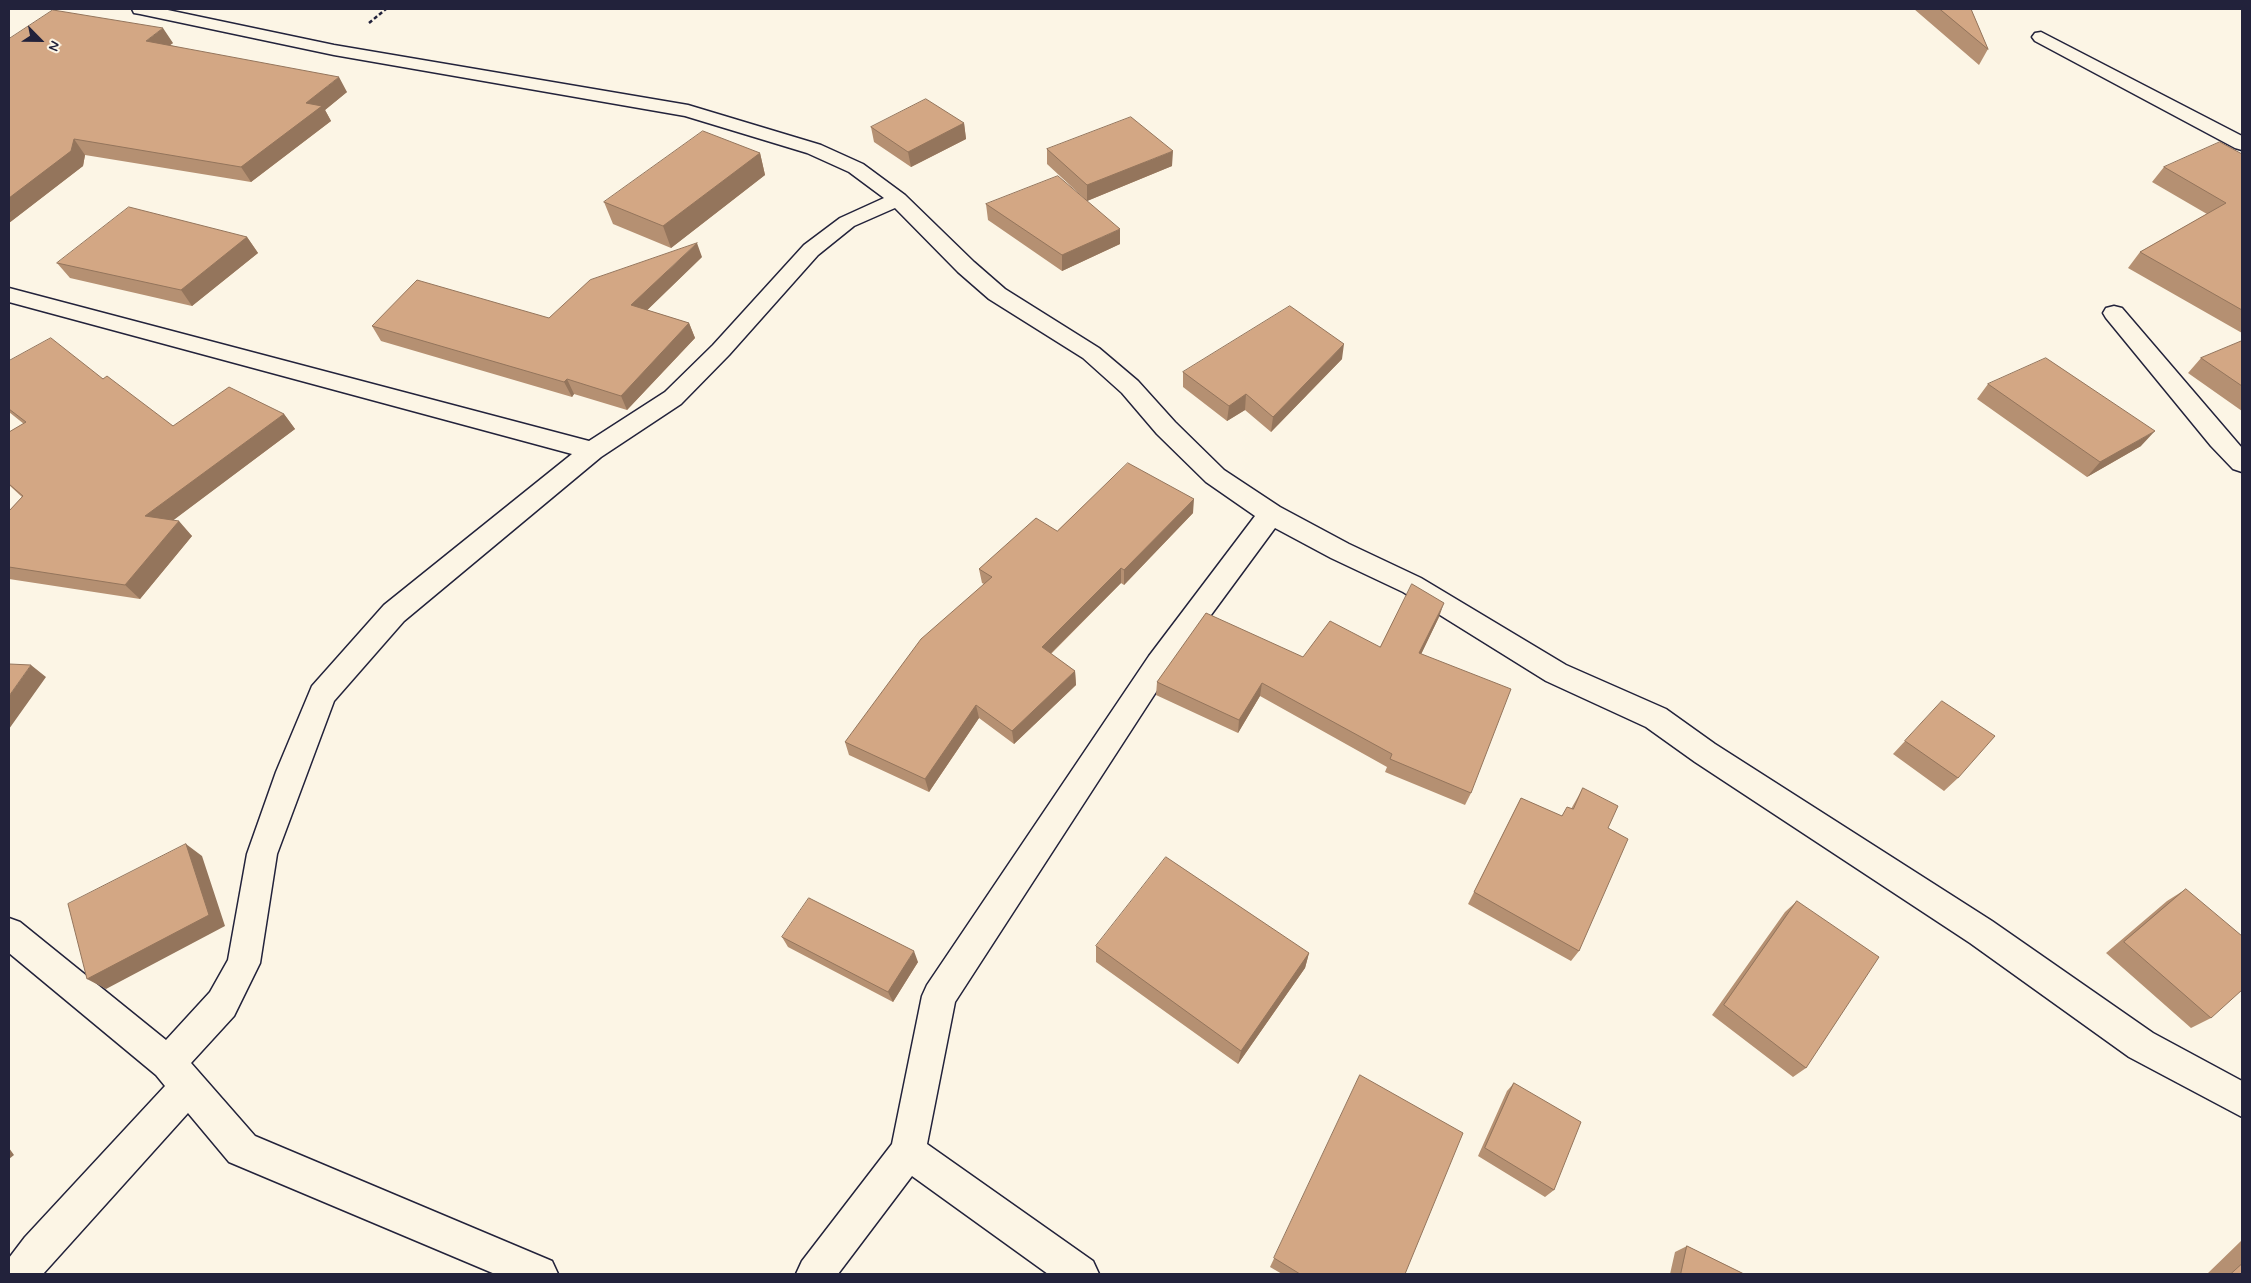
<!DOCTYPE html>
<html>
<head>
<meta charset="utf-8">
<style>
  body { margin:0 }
  #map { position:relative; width:2251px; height:1283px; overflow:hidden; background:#fcf5e5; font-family:Mynerve,sans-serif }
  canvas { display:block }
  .frame { position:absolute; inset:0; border:10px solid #22223b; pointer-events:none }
  .north { position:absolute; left:15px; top:15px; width:50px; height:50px; -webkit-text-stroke:4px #fcf5e5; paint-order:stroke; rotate:113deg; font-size:14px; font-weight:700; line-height:20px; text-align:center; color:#22223b }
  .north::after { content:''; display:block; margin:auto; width:18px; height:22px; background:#22223b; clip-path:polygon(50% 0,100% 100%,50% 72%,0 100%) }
</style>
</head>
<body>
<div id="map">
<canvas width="2251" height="1283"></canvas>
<div class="frame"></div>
<div class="north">N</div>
</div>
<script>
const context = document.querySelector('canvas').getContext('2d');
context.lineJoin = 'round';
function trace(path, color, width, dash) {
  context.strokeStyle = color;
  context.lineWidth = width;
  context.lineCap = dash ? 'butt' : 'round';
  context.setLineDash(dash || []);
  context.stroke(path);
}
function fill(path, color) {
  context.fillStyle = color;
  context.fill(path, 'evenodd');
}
const path = new Path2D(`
  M369 23 386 9`);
const minor = new Path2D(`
  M132 9H163L334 45 688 105 821 145 863 164 905 195 974 262 1005 289 1099 348 1138 381 1175 422 1224 470 1280 507 1349 544 1421 578 1566 665 1666 709 1715 744 1992 921 2153 1033 2242 1081V1117L2129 1057 1970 943 1695 762 1646 727 1546 681 1403 592 1331 558 1275 528 1169 672 955 1002 927 1144 1093 1261 1099 1274H1048L912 1176 838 1274H796L802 1261 892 1144 922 996 927 985 1149 656 1255 516 1206 482 1157 434 1122 393 1083 358 989 299 958 272 895 208 854 226 818 255 729 355 681 404 601 457 404 621 334 701 277 854 260 963 234 1016 191 1063 255 1136 552 1261 558 1274H495L229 1162 188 1113 43 1274H9V1258L25 1237 165 1086 156 1075 9 953V918L20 922 166 1040 210 992 228 960 247 854 276 772 312 686 384 605 572 454 9 302V288L589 441 665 392 713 345 804 245 840 218 884 198 849 172 807 153 685 116 334 55 140 14 134 13Z
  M2041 32 2242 136V150L2235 148 2035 41 2032 37 2035 33Z
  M2114 306 2122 308 2242 448V472L2233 469 2211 446 2106 318 2103 313 2106 308Z`);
const wall = new Path2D(`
  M1914 9H1971L1988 49 1979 65Z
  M9 39 173 43 170 45 347 92 325 110 331 121 251 182 85 155 83 166 9 223Z
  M964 123 966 139 911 167 874 142 871 127Z
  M1047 149 1172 166 1087 201 1047 164Z
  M760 153 765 175 671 248 613 224 604 202Z
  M2242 154V333L2128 268 2140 252 2207 214 2152 182 2164 167Z
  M986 204 1120 244 1062 271 988 220Z
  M247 237 258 253 192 306 70 278 57 263Z
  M702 257 647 310 689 323 695 338 627 410 574 394 572 397 381 341 372 326 549 318Z
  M2242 341V411L2188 373 2201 358Z
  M1342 359 1271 432 1245 410 1227 421 1183 387V372Z
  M9 361 103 379 173 426 284 414 295 429 173 520 192 536 140 599 9 579V511L22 497 9 485V432L24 424 9 412Z
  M1988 384 2141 446 2087 477 1977 399Z
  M1193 513 1124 585 1121 583 1051 654 1075 671 1076 685 1014 744 979 718 929 792 849 755 845 742 984 584 982 583 979 569 1057 531Z
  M1439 617 1421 654 1471 793 1465 805 1385 772 1387 767 1260 696 1238 733 1156 695 1157 682 1303 657 1380 647Z
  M1942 701 1958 778 1944 791 1893 754Z
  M1583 788 1608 828 1579 951 1571 961 1468 904 1521 798 1561 816 1571 809Z
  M2186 889 2211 1018 2191 1028 2106 953 2167 901Z
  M1797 901 1806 1068 1793 1077 1712 1015 1785 912Z
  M782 937 918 962 893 1002 788 947Z
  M1096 946 1309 953 1305 968 1238 1064 1096 962Z
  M1360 1075 1405 1274H1282L1270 1267Z
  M1514 1083 1554 1190 1545 1197 1478 1156 1507 1091Z
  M2242 1240V1274H2207Z
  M1687 1246 1744 1274H1670L1675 1252Z`);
const shadedWall = new Path2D(`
  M163 28 173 43 155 56 146 41Z
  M339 77 347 92 325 110 331 121 251 182 241 167 306 103Z
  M964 123 966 139 911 167 908 152Z
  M74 139 85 155 83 166 9 223V198Z
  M1173 151 1172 166 1087 201V185Z
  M760 153 765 175 671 248 663 226Z
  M1120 229V244L1062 271V255Z
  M247 237 258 253 192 306 181 290Z
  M697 243 702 257 637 320 631 305Z
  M689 323 695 338 627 410 621 396Z
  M1344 344 1342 359 1271 432 1273 417Z
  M567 379 574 394 572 397 564 382Z
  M1246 394 1245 410 1227 421 1229 406Z
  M284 414 295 429 159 531 145 516Z
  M2155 431 2141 446 2087 477 2100 462Z
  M1194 499 1193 513 1124 585V570Z
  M179 521 192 536 140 599 125 585Z
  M1121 568V583L1043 661 1042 647Z
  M1444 603 1439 617 1415 667 1419 653Z
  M31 665 46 677 9 729V696Z
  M1075 671 1076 685 1014 744 1012 731Z
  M1262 683 1260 696 1238 733 1239 720Z
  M976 705 979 718 929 792 925 779Z
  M186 844 202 856 225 926 106 989 87 979Z
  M914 951 918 962 893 1002 888 992Z
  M1309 953 1305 968 1238 1064 1241 1051Z
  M9 1148 14 1155 9 1159Z`);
const building = new Path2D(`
  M1940 9H1971L1988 49Z
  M53 10 163 28 146 41 339 77 306 103 322 106 241 167 74 139 71 151 9 198V39Z
  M926 99 964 123 908 152 871 127Z
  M1131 117 1173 151 1087 185 1047 149Z
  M703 131 760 153 663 226 604 202Z
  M2220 142 2242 154V310L2140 252 2226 203 2164 167Z
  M1058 176 1120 229 1062 255 986 204Z
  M129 207 247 237 181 290 57 263Z
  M697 243 631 305 689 323 621 396 567 379 564 382 372 326 417 280 549 318 590 280Z
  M1290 306 1344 344 1273 417 1246 394 1229 406 1183 372Z
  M51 338 103 379 107 376 173 426 229 387 284 414 145 516 179 521 125 585 9 567V511L23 496 9 484V432L26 422 9 409V361Z
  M2242 341V386L2201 358Z
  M2046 358 2155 431 2100 462 1988 384Z
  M1128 463 1194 499 1124 570 1121 568 1042 647 1075 671 1012 731 976 705 925 779 845 742 921 639 992 577 979 569 1036 518 1057 531Z
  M1412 584 1444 603 1419 653 1511 689 1471 793 1390 759 1392 754 1262 683 1239 720 1157 682 1206 613 1303 657 1330 621 1380 647Z
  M9 664 31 665 9 696Z
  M1942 701 1995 736 1958 778 1905 741Z
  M1583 788 1618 806 1608 828 1628 839 1579 951 1474 892 1521 798 1562 816 1567 807 1573 809Z
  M186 844 209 915 87 979 68 904Z
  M1166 857 1309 953 1241 1051 1096 946Z
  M2186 889 2242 936V990L2211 1018 2124 942Z
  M809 898 914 951 888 992 782 937Z
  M1797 901 1879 957 1806 1068 1724 1005Z
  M1360 1075 1463 1133 1405 1274H1300L1274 1258Z
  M1514 1083 1581 1122 1554 1190 1485 1148Z
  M1687 1246 1744 1274H1681Z
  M2242 1264V1274H2231Z`);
trace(minor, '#22223b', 3);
trace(path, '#22223b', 2.5, [4, 2.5]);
fill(minor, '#fcf5e5');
fill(wall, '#b59072');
fill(shadedWall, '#94755c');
fill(building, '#d3a784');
trace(building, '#94755c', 1);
</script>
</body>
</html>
